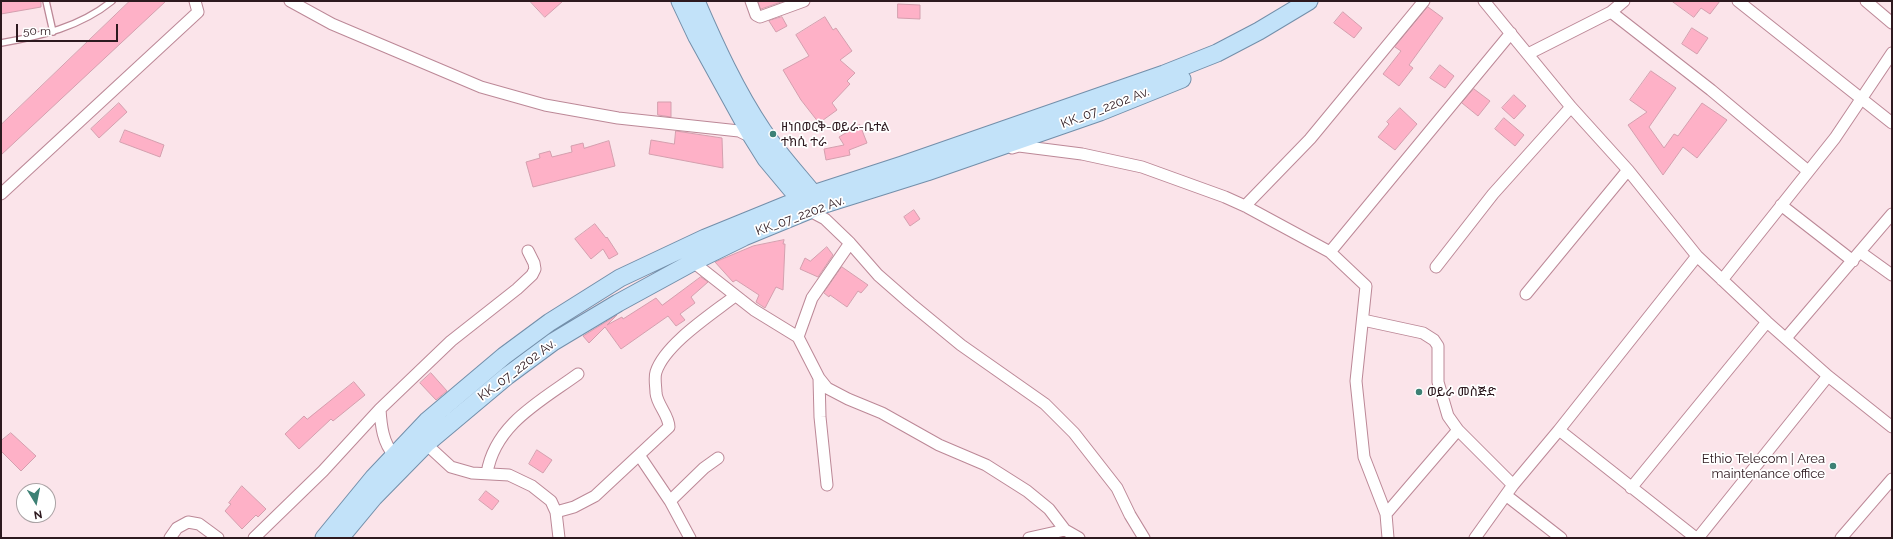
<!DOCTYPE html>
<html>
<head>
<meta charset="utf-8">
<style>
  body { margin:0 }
  #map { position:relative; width:1893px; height:539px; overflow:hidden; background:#fbe4ea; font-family:Raleway,sans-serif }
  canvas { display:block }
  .frame { position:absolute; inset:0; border:2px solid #2d191f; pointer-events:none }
  .north { position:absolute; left:16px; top:483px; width:40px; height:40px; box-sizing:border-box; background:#fff; border:1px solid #aba3a5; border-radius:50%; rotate:170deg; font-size:11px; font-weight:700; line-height:16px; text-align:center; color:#2d191f }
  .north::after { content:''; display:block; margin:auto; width:14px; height:18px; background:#3d8175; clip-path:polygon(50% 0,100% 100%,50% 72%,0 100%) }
  .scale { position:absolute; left:16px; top:24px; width:102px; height:18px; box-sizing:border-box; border:2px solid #2d191f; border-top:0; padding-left:5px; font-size:12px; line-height:14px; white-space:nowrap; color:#2d191f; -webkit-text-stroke:3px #fff; paint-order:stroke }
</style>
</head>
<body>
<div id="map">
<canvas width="1893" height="539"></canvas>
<div class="frame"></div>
<div class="north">N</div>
<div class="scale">50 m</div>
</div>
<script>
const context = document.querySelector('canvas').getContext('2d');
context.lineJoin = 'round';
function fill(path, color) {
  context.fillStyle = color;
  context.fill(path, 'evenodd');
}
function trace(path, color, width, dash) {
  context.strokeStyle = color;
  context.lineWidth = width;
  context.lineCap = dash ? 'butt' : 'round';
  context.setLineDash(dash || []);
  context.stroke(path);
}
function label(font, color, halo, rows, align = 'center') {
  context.font = font + ' Raleway,"Noto Sans Ethiopic",sans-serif';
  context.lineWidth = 3.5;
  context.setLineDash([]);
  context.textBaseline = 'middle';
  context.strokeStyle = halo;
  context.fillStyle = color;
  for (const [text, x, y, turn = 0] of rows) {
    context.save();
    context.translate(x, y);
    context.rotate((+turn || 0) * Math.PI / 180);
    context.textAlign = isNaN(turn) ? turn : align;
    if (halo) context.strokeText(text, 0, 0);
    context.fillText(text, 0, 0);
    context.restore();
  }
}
const building = new Path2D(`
  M1 1H41V7L1 14Z
  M130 1H166L1 155V125Z
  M530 1H563L545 17Z
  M758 1H784L761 9Z
  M1672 1H1720L1710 14 1701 8 1694 17Z
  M898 4 920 5V19L898 18Z
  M1428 7 1443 18 1409 65 1413 68 1399 86 1383 74 1401 51 1395 47Z
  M1343 12 1362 28 1354 38 1334 23Z
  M782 17 787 26 776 32 769 21Z
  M825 17 833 30 836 28 852 51 840 60 855 73 847 81 850 84 832 103 837 110 819 123 801 100 783 70 809 56 796 35Z
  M1692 28 1708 38 1697 54 1682 44Z
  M1440 65 1454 76 1445 88 1430 78Z
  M1651 71 1676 88 1649 127 1664 148 1674 134 1678 136 1702 103 1727 120 1697 158 1683 147 1663 175 1628 125 1647 112 1630 100Z
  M1474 89 1490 101 1478 116 1462 103Z
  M1514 95 1526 106 1514 119 1502 108Z
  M658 102H671V117L658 115Z
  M119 103 127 112 99 138 91 129Z
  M1400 108 1417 124 1395 150 1378 137 1389 124 1387 122Z
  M1504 118 1524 135 1515 146 1495 129Z
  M860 125 867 143 849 150 850 155 826 160 824 149 844 145 839 137 849 131 848 129Z
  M125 130 164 145 160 157 120 142Z
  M676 131 722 138 723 168 649 154 651 140 674 144Z
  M609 141 615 166 533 187 526 162 540 158 539 154 550 151 552 157 572 152 571 146 583 143 584 148Z
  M914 210 920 219 910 226 904 217Z
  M595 224 606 238 607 237 618 254 609 259 603 249 591 259 575 239Z
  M784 240 783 244H785L783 290 776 287 765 308 756 302 759 295 736 280 733 282 715 262 753 246Z
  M827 247 833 255 818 277 800 269 805 258 810 261Z
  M842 267 868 285 861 293 858 291 847 307 830 295 829 297 824 293Z
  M701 277 708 282 691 297 695 303 680 314 685 320 676 326 668 316 621 349 605 327 589 343 583 336 617 315 607 325 622 317 623 319 656 298 662 305Z
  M431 373 447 391 436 400 420 383Z
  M354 382 365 395 333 421 331 419 299 449 285 434 304 416 307 419Z
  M11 433 36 456 21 471 1 451V441Z
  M537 450 552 460 543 473 529 464Z
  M242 486 266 509 258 517 256 515 242 529 225 511 231 504 229 503Z
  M486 491 499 501 492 510 479 500Z`);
const lane = new Path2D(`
  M46 1 53 32
  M1 43C41 36 80 27 112 1`);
const street = new Path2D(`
  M290 1 332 24 481 87 545 105 618 118 739 131 745 134H752
  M751 1 756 15 760 17 804 1
  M1484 1 1571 107 1628 170 1697 256 1767 322 1828 376 1892 427
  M1624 1 1611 12 1711 90 1808 171
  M1738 1 1892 123
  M1866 1 1892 23
  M1528 54 1611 12
  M1012 148 1019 146 1082 154 1142 167 1225 197 1245 206 1330 252 1366 286 1356 381 1364 457 1386 514 1388 538
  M1 194 198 12 195 1
  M1781 205 1853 261
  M1245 206 1310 139 1424 1
  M810 211 825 219 850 243 878 275 910 303 961 345 1045 404 1074 433 1117 488 1130 515 1144 538
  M1330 252 1511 33
  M1860 252 1892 275
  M693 262 754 310 798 337 819 378 827 388 848 399 882 413 939 445 986 465 1027 491 1049 509 1065 530 1079 538
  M1436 267 1493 194 1571 107
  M1722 280 1835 138 1892 53
  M1526 294 1628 170
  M1363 320 1423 333 1434 340 1438 346V382L1448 416 1458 430 1513 485
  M798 337 812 298 850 243
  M1786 338 1892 214
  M819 378 820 417 827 485
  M1559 430 1696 538
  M426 444 451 467 472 473 509 475 532 486 551 501 556 512 559 538
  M394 455C383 443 381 426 380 409L451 341 517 289 532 275 535 269 534 263 528 251
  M639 455 669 427C669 415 657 405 656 393 656 387 654 378 656 372 665 344 712 314 735 296
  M487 473C495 424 541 401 578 374
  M1631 488 1767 322
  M1507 496 1561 538
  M670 501 704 468 718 458
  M556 512 574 507 595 496 639 455 670 501 690 538
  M1386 514 1458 430
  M170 538 177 528 188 522 199 524 218 538
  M254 538 323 471 380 409
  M1029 538 1065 530
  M1475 538 1513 485 1559 430 1697 256
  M1698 538 1828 376
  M1841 538 1892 479`);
const primary = new Path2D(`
  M680 1 697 37 751 135 766 159 807 208
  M696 1C715 45 736 91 763 131 780 156 801 178 820 202
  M324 538 374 477 427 421 504 356 550 322 620 278 705 238 813 194 902 165 1164 74 1217 53 1259 31 1309 1
  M340 538 374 497 426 444 507 376 553 342 618 303 693 262 744 237 822 205 927 172 1100 112 1182 79`);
const markers = [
  [773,134,4,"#3d8175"],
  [1419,392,4,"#3d8175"],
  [1833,466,4,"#3d8175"]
];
const streetNames = [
  ["KK_07_2202 Av.",1105,108,-21],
  ["KK_07_2202 Av.",800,216,-20],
  ["KK_07_2202 Av.",517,370,-37]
];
const poiNames = [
  ["ዘነበወርቅ-ወይራ-ቤተል",781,127],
  ["ተክሲ ተራ",781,142],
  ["ወይራ መስጅድ",1427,392],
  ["Ethio Telecom | Area",1825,459,"right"],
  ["maintenance office",1825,474,"right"]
];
fill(building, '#feb1c7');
trace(building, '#d49fae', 1);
trace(lane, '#bc8897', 8);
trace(street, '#bc8897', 13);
trace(primary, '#738faa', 19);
trace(lane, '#fff', 5.5);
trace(street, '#fff', 11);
trace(primary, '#c2e2f9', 17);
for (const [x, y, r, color] of markers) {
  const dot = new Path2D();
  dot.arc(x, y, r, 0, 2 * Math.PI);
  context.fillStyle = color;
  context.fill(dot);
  trace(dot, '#fff', 1.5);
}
label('13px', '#2d191f', '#fff', streetNames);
label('13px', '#2d191f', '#fff', poiNames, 'left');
</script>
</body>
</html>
